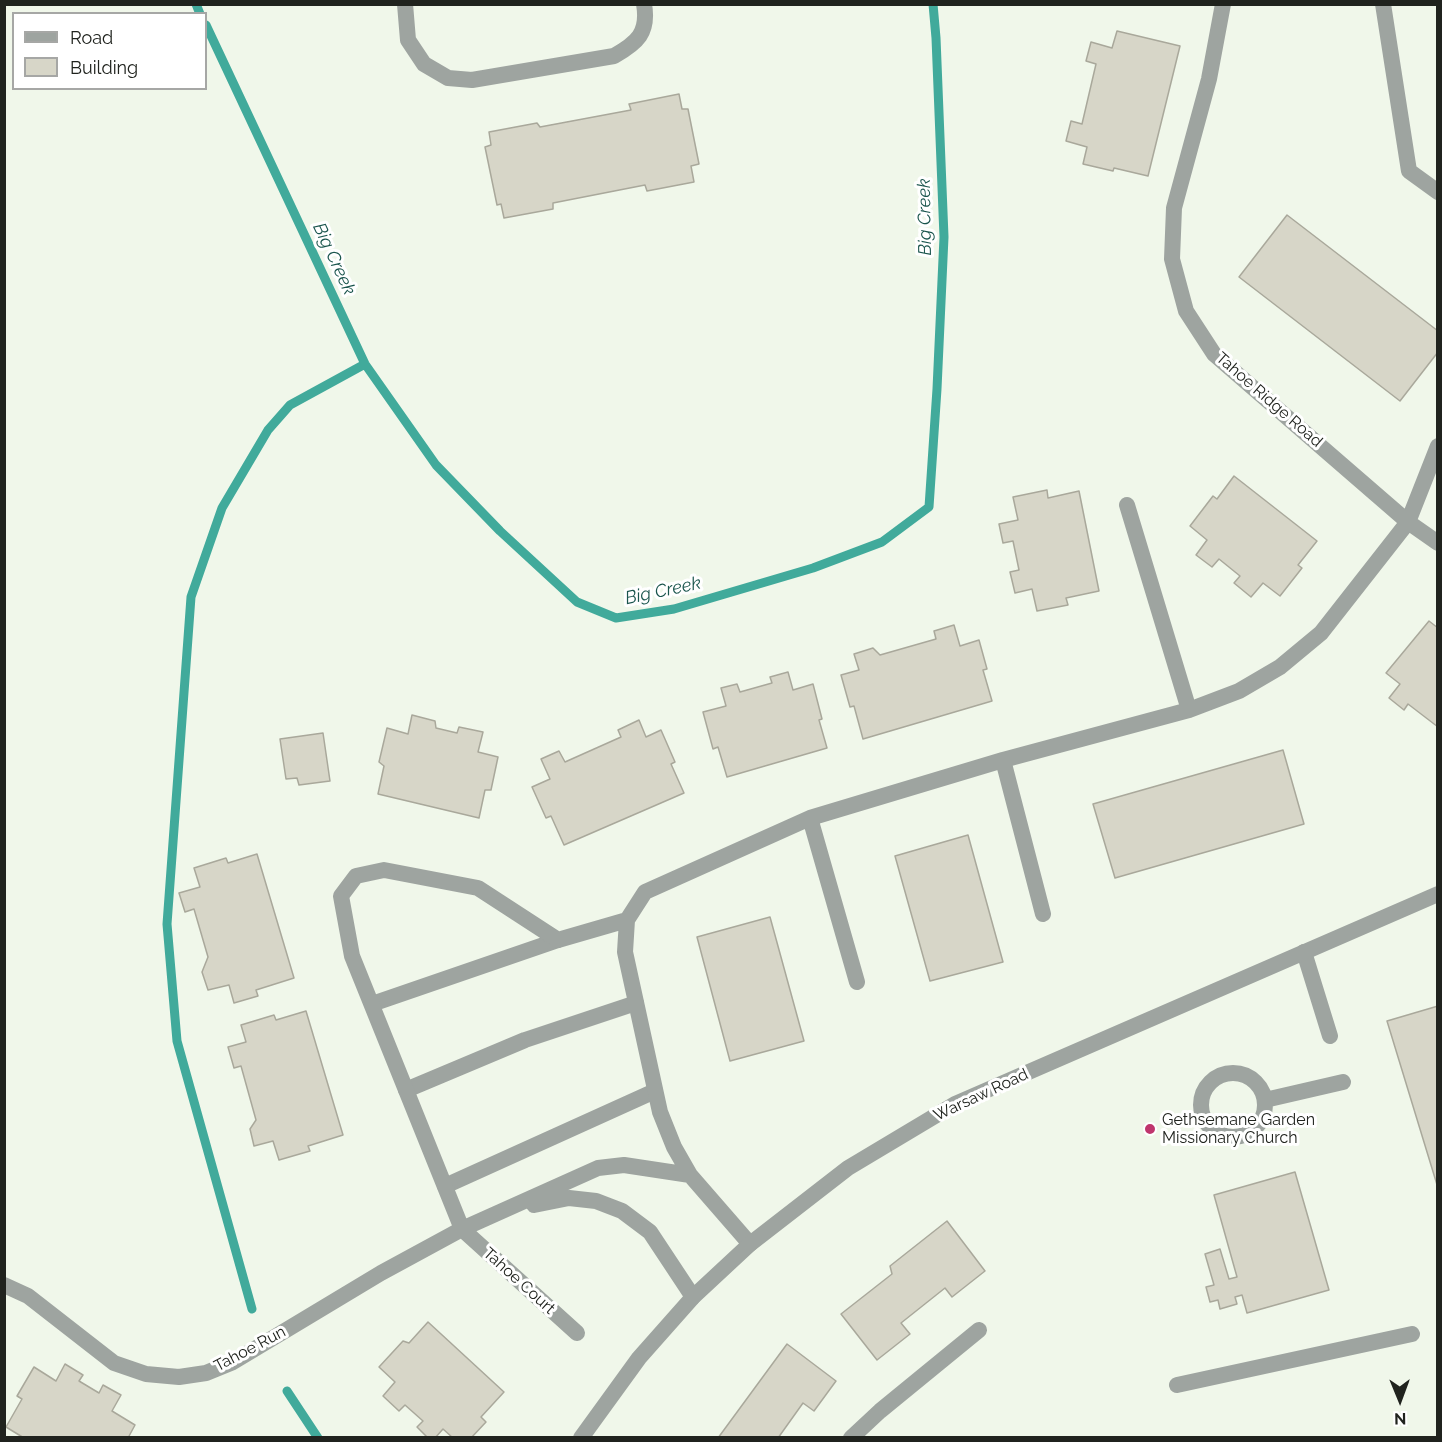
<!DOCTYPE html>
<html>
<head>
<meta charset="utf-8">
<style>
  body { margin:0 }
  #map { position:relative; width:1442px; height:1442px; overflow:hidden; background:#f0f7ea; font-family:Raleway,sans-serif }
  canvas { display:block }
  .frame { position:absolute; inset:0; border:6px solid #20231e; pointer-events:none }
  .legend { position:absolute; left:12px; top:12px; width:195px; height:78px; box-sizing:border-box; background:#fff; border:2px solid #a6a7a5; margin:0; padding:8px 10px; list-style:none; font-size:18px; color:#20231e }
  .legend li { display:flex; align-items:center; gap:12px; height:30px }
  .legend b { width:30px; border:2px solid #a6a7a5 }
  .north { position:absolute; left:1370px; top:1370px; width:60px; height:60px; -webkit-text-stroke:4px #fff; paint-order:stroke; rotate:179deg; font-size:16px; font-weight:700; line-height:24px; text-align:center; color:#20231e }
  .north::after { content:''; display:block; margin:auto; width:21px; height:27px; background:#20231e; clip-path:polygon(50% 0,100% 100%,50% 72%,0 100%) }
</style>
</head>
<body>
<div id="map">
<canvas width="1442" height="1442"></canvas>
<div class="frame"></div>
<ul class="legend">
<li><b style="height:8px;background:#9ea4a0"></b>Road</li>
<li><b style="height:16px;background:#d7d6c8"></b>Building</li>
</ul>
<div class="north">N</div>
</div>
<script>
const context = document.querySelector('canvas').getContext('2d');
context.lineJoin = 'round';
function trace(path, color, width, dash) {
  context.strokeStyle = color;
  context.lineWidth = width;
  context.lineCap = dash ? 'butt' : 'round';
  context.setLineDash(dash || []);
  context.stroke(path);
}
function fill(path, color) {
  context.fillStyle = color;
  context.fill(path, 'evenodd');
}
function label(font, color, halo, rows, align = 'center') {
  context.font = font + ' Raleway,sans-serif';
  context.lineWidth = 6;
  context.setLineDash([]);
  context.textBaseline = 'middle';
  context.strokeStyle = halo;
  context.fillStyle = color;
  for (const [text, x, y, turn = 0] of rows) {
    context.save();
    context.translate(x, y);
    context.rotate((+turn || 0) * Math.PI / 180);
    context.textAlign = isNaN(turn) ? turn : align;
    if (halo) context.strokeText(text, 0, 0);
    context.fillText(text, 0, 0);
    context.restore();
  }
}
const stream = new Path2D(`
  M196 4 200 14
  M206 25 365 364 436 465 500 531 577 602 616 618 674 609 813 568 882 542 929 507 937 389 944 237 936 38 933 4
  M252 1309 177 1041 167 924 191 597 222 508 268 430 290 405 365 364
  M287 1391 318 1438`);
const building = new Path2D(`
  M1117 31 1180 46 1148 176 1114 168 1113 171 1083 164 1087 147 1066 141 1071 121 1082 124 1096 64 1086 61 1091 42 1112 48Z
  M679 94 682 109H688L699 164 691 166 694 182 647 191 645 185 553 203V209L504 218 501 204 497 205 485 147 491 145 489 132 537 123 540 127 631 110 629 104Z
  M1287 215 1438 331V352L1400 401 1239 277Z
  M1234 476 1317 541 1298 565 1302 568 1280 596 1263 583 1251 597 1234 583 1240 576 1219 559 1212 567 1196 555 1207 540 1190 526 1213 496 1217 499Z
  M1047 490 1048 498 1079 491 1099 591 1066 598 1068 605 1037 611 1032 589 1015 593 1010 572 1019 570 1013 541 1003 543 999 524 1018 520 1013 497Z
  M1429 621 1438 628V727L1408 704 1404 710 1389 698 1400 684 1386 673Z
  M954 625 960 646 979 640 987 669 983 670 992 701 863 739 854 706 850 707 841 675 859 670 854 654 873 648 880 655 936 639 934 631Z
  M788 672 793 690 813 684 822 719 819 720 827 748 727 777 718 747 713 749 703 712 726 706 721 688 737 684 740 692 772 683 770 677Z
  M412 715 435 721 436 728 457 733 459 727 483 732 478 752 498 757 491 790H485L479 818 378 794 384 766 379 762 387 728 408 734Z
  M639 720 646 737 661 730 675 762 671 764 684 793 564 845 551 816 546 818 532 787 550 779 541 759 559 751 565 762 621 737 618 730Z
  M323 733 330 781 299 785 297 778 286 779 280 739Z
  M1283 750 1304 824 1115 878 1093 804Z
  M968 835 1003 962 930 981 895 856Z
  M257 854 294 978 256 990 258 996 234 1003 229 985 208 990 202 972 208 957 194 909 185 912 179 893 200 887 194 868 226 858 228 863Z
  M770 917 804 1041 730 1061 697 937Z
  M1438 1006V1188L1387 1021Z
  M306 1011 343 1135 308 1146 310 1151 279 1160 273 1141 254 1146 250 1129 256 1120 241 1066 234 1068 228 1047 246 1042 241 1025 274 1015 276 1020Z
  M1295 1172 1329 1290 1247 1313 1242 1295 1235 1297 1237 1304 1220 1309 1218 1300 1210 1302 1206 1287 1214 1285 1205 1254 1220 1249 1229 1279 1237 1277 1214 1195Z
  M947 1221 985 1271 952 1297 945 1288 901 1323 910 1334 877 1360 841 1314 892 1274 890 1266Z
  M428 1322 504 1392 481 1417 486 1422 471 1438H453L443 1429 435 1438H428L417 1427 423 1421 405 1405 399 1411 383 1396 395 1382 379 1367 403 1341 409 1343Z
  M787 1344 836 1381 814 1411 803 1403 778 1438H718Z
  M65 1364 83 1375 79 1381 99 1393 103 1385 121 1395 112 1411 135 1425 128 1438H24L6 1427 22 1399 17 1396 34 1367 56 1381Z`);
const service = new Path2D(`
  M1383 4 1409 171 1438 192
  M1304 952 1330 1036
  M372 1004 558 940
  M1201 1105a32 32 0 1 1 64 0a32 32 0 1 1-64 0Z
  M406 1090 525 1040 636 1003
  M1265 1100 1343 1082
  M445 1186 655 1091
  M1177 1385 1412 1334`);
const minor = new Path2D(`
  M405 4 408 40 424 64 448 78 472 80 614 56C637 43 649 33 644 4
  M1223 4 1209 79 1174 208 1172 259 1186 311 1214 354 1408 522 1438 543
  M1127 505 1189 710
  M1003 760 1043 914
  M810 818 857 982
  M534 1205 569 1198 596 1201 622 1211 650 1232 693 1297
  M750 1244 690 1175 674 1147 660 1112 625 952 627 920 645 892 810 818 1003 760 1189 710 1239 691 1280 667 1321 633 1408 522 1438 446
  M4 1285 28 1296 114 1363 146 1374 179 1377 206 1373 233 1362 381 1273 462 1229 598 1168 624 1165 690 1175
  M577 1333 462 1229 352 956 341 896 356 876 384 870 478 888 558 940 627 920
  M851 1438 880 1411 979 1330`);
const tertiary = new Path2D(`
  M581 1438 639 1358 693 1297 750 1244 848 1168 955 1104 1438 894`);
const markers = [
  [1150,1129,6,"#bf356d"]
];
const streetNames = [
  ["Tahoe Ridge Road",1269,400,41],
  ["Warsaw Road",981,1095,-25],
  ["Tahoe Court",519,1281,42],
  ["Tahoe Run",250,1349,-28]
];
const poiNames = [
  ["Gethsemane Garden",1162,1120],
  ["Missionary Church",1162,1138]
];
const waterNames = [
  ["Big Creek",925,217,-91],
  ["Big Creek",334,259,65],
  ["Big Creek",663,591,-12]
];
trace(stream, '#41aa9b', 9);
fill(building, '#d7d6c8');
trace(building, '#a9a89b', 1.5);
trace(service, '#9ea4a0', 16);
trace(minor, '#9ea4a0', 16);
trace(tertiary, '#9ea4a0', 16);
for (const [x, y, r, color] of markers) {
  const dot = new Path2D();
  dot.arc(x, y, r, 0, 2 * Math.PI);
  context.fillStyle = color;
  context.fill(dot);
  trace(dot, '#fff', 2);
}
label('16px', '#20231e', '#fff', streetNames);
label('16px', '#20231e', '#fff', poiNames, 'left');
label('italic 18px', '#19544c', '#fff', waterNames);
</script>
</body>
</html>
